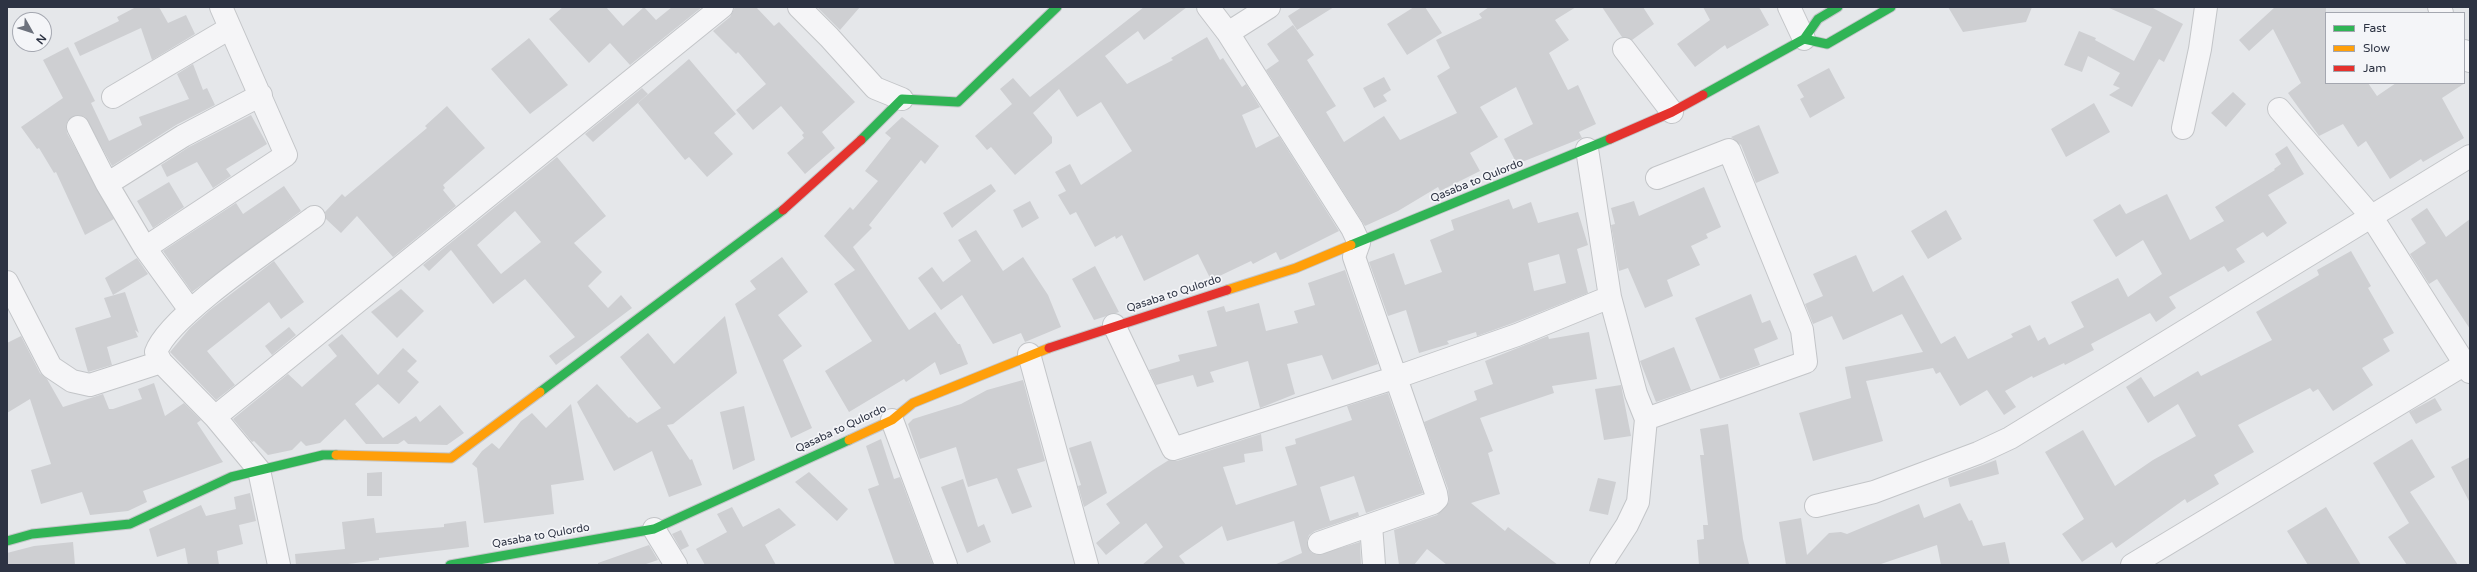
<!DOCTYPE html>
<html>
<head>
<meta charset="utf-8">
<style>
  body { margin:0 }
  #map { position:relative; width:2477px; height:572px; overflow:hidden; background:#e5e7ea; font-family:"Varela Round",sans-serif }
  canvas { display:block }
  .frame { position:absolute; inset:0; border:8px solid #2d3343; pointer-events:none }
  .legend { position:absolute; left:2325px; top:12px; width:140px; height:72px; box-sizing:border-box; background:#f4f5f8; border:1px solid #a4a7b0; margin:0; padding:5px 7px; list-style:none; font-size:12px; color:#2d3343 }
  .legend li { display:flex; align-items:center; gap:8px; height:20px }
  .legend b { width:20px; border:1px solid #a4a7b0 }
  .north { position:absolute; left:12px; top:12px; width:40px; height:40px; box-sizing:border-box; background:#f4f5f8; border:1px solid #a4a7b0; border-radius:50%; rotate:129deg; font-size:11px; font-weight:700; line-height:16px; text-align:center; color:#2d3343 }
  .north::after { content:''; display:block; margin:auto; width:14px; height:18px; background:#6d727d; clip-path:polygon(50% 0,100% 100%,50% 72%,0 100%) }
</style>
</head>
<body>
<div id="map">
<canvas width="2477" height="572"></canvas>
<div class="frame"></div>
<ul class="legend">
<li><b style="height:5px;background:#30b455"></b>Fast</li>
<li><b style="height:5px;background:#ff9f0a"></b>Slow</li>
<li><b style="height:5px;background:#e5322d"></b>Jam</li>
</ul>
<div class="north">N</div>
</div>
<script>
const context = document.querySelector('canvas').getContext('2d');
context.lineJoin = 'round';
function fill(path, color) {
  context.fillStyle = color;
  context.fill(path, 'evenodd');
}
function trace(path, color, width, dash) {
  context.strokeStyle = color;
  context.lineWidth = width;
  context.lineCap = dash ? 'butt' : 'round';
  context.setLineDash(dash || []);
  context.stroke(path);
}
function label(font, color, halo, rows, align = 'center') {
  context.font = font + ' "Varela Round",sans-serif';
  context.lineWidth = 3.5;
  context.setLineDash([]);
  context.textBaseline = 'middle';
  context.strokeStyle = halo;
  context.fillStyle = color;
  for (const [text, x, y, turn = 0] of rows) {
    context.save();
    context.translate(x, y);
    context.rotate((+turn || 0) * Math.PI / 180);
    context.textAlign = isNaN(turn) ? turn : align;
    if (halo) context.strokeText(text, 0, 0);
    context.fillText(text, 0, 0);
    context.restore();
  }
}
const building = new Path2D(`
  M136 7H159L168 23 186 15 195 34 152 60 141 28 80 56 74 43 119 21 117 17Z
  M563 7H606L623 26 644 7 656 20 672 7H702L630 65 610 43 589 63 549 19Z
  M735 7H756L774 26 779 22 855 102 822 132 835 148 805 174 787 153 804 138 802 135 804 133 781 106 753 130 736 110 766 84 738 52 736 54 713 31 730 17Z
  M817 7H860L840 30Z
  M1144 7H1187L1144 40 1138 31 1105 56 1127 84 1173 60 1171 58 1207 37 1220 60 1223 58 1242 87 1246 84 1260 107 1242 115 1256 148 1279 136 1339 231 1283 259 1280 260 1276 252 1253 264 1251 261 1211 280 1198 254 1144 281 1122 235 1116 239 1115 236 1095 247 1076 212 1070 215 1058 195 1066 191 1055 172 1070 164 1081 185 1132 151 1101 102 1077 117 1059 89 1033 113 1052 137V143L1015 175 991 147 987 150 975 136 1012 104 1000 89 1013 78 1030 97Z
  M1302 7H1334L1297 30 1288 16Z
  M1414 7H1425L1442 33 1407 55 1387 24Z
  M1489 7H1576L1555 20 1569 40 1549 53 1568 90 1578 85 1596 124 1579 132 1582 138 1517 164 1504 139 1533 124 1516 87 1480 107 1498 137 1470 153 1480 171 1440 191 1438 187 1398 211 1365 226 1266 70 1279 61 1267 44 1293 25 1314 55 1307 60 1336 106 1326 112 1344 142 1384 116 1400 140 1457 113 1437 76 1450 68 1436 40 1482 18 1479 14Z
  M1602 7H1643L1654 24 1632 40 1622 37Z
  M1703 7H1759L1769 25 1727 49 1725 45 1695 67 1677 44 1710 20Z
  M1948 7H2032L2026 22 1963 32Z
  M2107 7H2151L2183 24 2164 62 2159 59 2132 107 2109 95 2120 88 2113 85 2120 73 2088 56 2082 72 2064 65 2079 31 2096 38 2095 40 2134 61 2152 27Z
  M2275 7H2326V83H2368L2377 96 2396 83H2465L2442 98 2464 138 2423 162 2421 159 2390 179 2366 141 2358 147 2343 124 2319 136 2288 93 2301 83 2273 29 2249 51 2239 40Z
  M529 38 568 85 530 114 491 69Z
  M68 47 95 101 91 103 109 141 142 125 139 117 189 99 177 74 193 64 203 90 207 88 215 105 176 125 112 166 85 117 78 115 68 120 66 126 67 133 114 219 85 235 56 172 54 173 39 148 37 149 21 127 63 98 43 60Z
  M689 59 736 114 714 133 733 154 707 177 689 157 685 160 638 103Z
  M1829 68 1845 98 1810 118 1800 99 1804 97 1797 85Z
  M1384 77 1391 90 1383 95 1387 101 1374 108 1363 88Z
  M642 88 648 94 593 142 585 134Z
  M2233 92 2246 104 2226 127 2211 113Z
  M2094 103 2110 132 2066 157 2051 129Z
  M447 106 485 148 443 185 445 188 443 190 456 206 393 257 357 216 341 233 326 219 325 212 342 194 345 197 427 128 425 126Z
  M251 115 267 144 226 169 231 176 213 188 197 162 167 177 161 165 189 147Z
  M902 117 939 146 925 164 921 160 869 225 872 228 853 247 909 330 935 312 958 344H960L968 364 940 375 935 362 906 382 904 379 849 412 825 371 872 341 834 284 855 270 824 236 850 207 853 210 878 181 865 171 891 138 885 133Z
  M1759 125 1779 173 1756 183 1741 145 1731 137Z
  M2287 146 2304 174 2268 195 2287 223 2267 237 2263 232 2236 249 2245 262 2228 272 2224 266 2169 297 2176 308 2156 322 2150 313 2091 344 2094 350 2065 365 2064 363 2033 378 2032 376 2005 391 2016 407 2004 415 1987 390 1960 406 1940 372 1936 374 1933 368 1866 381 1883 441 1813 461 1799 413 1851 398 1845 367 1923 352 1902 314 1843 340 1832 316 1813 324 1805 304 1823 296 1813 274 1856 255 1873 292 1903 275 1941 344 1955 336 1968 359 2013 337 2011 334 2030 325 2038 341 2045 337 2049 345 2084 327 2071 302 2118 278 2128 297 2162 274 2143 240 2116 257 2093 220 2120 204 2126 214 2167 194 2190 240 2224 221 2215 207 2275 170 2274 169 2281 164 2275 154Z
  M557 157 606 216 574 243 602 272 588 286 608 308 621 295 632 308 556 365 549 356 575 337 525 279 493 304 451 250 429 271 423 265ZM515 211 541 242 501 274 477 245Z
  M169 182 184 207 153 228 137 201Z
  M991 184 996 191 952 228 943 213Z
  M284 186 301 211 192 292 163 251 236 203 243 214Z
  M1704 187 1721 227 1706 234 1708 238 1691 246 1700 265 1667 280 1673 296 1645 308 1628 268 1619 271 1611 225 1615 224 1611 208 1634 201 1639 216Z
  M1509 199 1513 209 1531 202 1538 223 1578 212 1588 245 1577 249 1588 293 1513 323 1477 336 1476 332 1447 341 1449 344 1419 353 1406 310 1388 316 1369 262 1394 253 1405 285 1442 272 1430 240 1454 230 1451 220ZM1559 254 1566 283 1534 291 1528 263Z
  M1030 201 1039 218 1022 228 1013 210Z
  M2427 208 2446 237 2470 219V329L2437 279 2429 284 2410 254 2426 243 2411 219Z
  M1946 210 1962 239 1928 259 1911 231Z
  M976 230 1003 271 1023 257 1048 295 1061 327 1025 342 1021 333 993 344 962 295 941 310 918 278 932 267 943 282 971 261 958 240Z
  M2351 251 2371 286 2368 288 2394 333 2383 339 2390 351 2362 368 2373 385 2333 411 2318 389 2313 392 2310 388 2238 425 2254 452 2214 475 2219 484 2187 503 2185 499 2116 548 2112 542 2082 562 2062 534 2084 519 2045 452 2083 430 2115 486 2153 460 2196 436 2178 404 2148 423 2126 387 2141 377 2154 397 2198 371 2201 376 2272 340 2256 312 2319 275 2317 270Z
  M782 257 808 292 778 315 802 346 783 360 812 428 791 438 735 304 756 289 750 281Z
  M137 258 148 274 113 295 105 278Z
  M274 261 304 302 281 319 269 302 207 351 235 385 216 400 170 352 190 328 210 310Z
  M1095 266 1119 312 1094 320 1072 279Z
  M1345 270 1378 364 1332 380 1322 355 1287 364 1295 394 1260 408 1248 361 1210 372 1214 382 1197 387 1193 375 1156 385 1149 370 1180 361 1178 355 1217 346 1207 311 1224 306 1226 312 1259 303 1266 331 1298 323 1294 311 1315 305 1308 283Z
  M401 289 424 311 397 338 371 312Z
  M125 292 139 333 135 330 138 337 107 347 112 365 88 372 75 328 111 317 104 298Z
  M1751 294 1762 323 1770 320 1778 339 1754 349 1760 365 1720 379 1695 318Z
  M725 316 737 373 673 424 667 425 690 460 692 459 702 485 669 497 652 451 614 471 577 402 597 384 629 418 630 417 637 423 661 408 620 357 648 333 674 364Z
  M289 327 296 335 272 355 265 346Z
  M1589 332 1597 379 1552 386 1554 393 1480 418 1493 451 1488 453 1500 494 1471 503 1505 531 1508 527 1558 565H1447L1427 549 1414 565H1399L1394 530 1437 515 1449 502 1448 489 1424 422 1477 400 1474 391 1493 384 1485 361 1548 336 1549 339Z
  M342 334 378 375 403 348 417 361 407 371 419 382 399 404 378 384 355 404 383 438 416 416 420 422 440 405 464 433 447 445 408 444 404 440 398 444H366L345 419 320 443 306 446 301 441 292 450 268 455 254 441 252 442 233 419 288 374 302 387 337 356 328 345Z
  M21 336 40 373 47 379 63 407 103 394 109 409H113L142 399 138 389 154 383 165 416 184 403 201 420 197 423 223 462 143 491 147 502 128 511 90 515 82 492 41 504 31 470 51 464 30 399 7 413V343Z
  M1674 347 1691 390 1656 402 1640 361Z
  M1023 380 1045 461 1017 469 1032 507 1012 514 997 478 968 487 956 447 920 459 908 424 913 419 961 404 987 390Z
  M1621 385 1631 436 1604 440 1595 389Z
  M1388 393 1423 493 1366 513 1354 476 1320 487 1330 521 1358 512 1359 516 1315 531 1309 535 1307 541 1311 552 1317 555 1360 542 1361 565H1274L1302 553 1294 521 1227 541 1222 526 1179 556 1186 565H1142L1163 547 1146 523 1106 555 1096 543 1120 523 1106 504 1153 470 1169 460 1177 461 1261 434 1263 451 1244 454 1245 462 1223 467 1236 505 1297 485 1285 447 1296 444 1295 439 1352 420 1347 406Z
  M2435 398 2442 410 2416 424 2409 412Z
  M571 404 584 480 551 485 554 514 484 523 477 468 472 464 482 451 492 443 499 449 521 421 532 413 546 428Z
  M744 406 755 460 733 470 720 412Z
  M1728 424 1743 539 1749 564 1699 565 1697 540 1704 539 1703 525H1708L1700 455H1704L1700 429Z
  M881 439 894 479 900 477 933 565H895L868 489 879 485 866 446Z
  M2412 439 2435 477 2410 492 2458 565H2407L2388 537 2409 523 2373 463Z
  M1091 441 1107 493 1084 507 1078 486 1081 485 1069 448Z
  M2470 457V503L2451 467Z
  M1996 460 1999 474 1950 487 1948 478Z
  M382 472V496H367V473Z
  M809 472 848 509 837 521 795 482Z
  M1598 478 1616 482 1608 515 1589 511Z
  M963 479 978 527 984 524 991 542 967 553 941 487Z
  M250 493 256 521 239 525 243 544 217 551 219 565H188L185 548 157 557 149 529 201 505 206 516 236 509 234 497Z
  M1960 503 1969 521 1972 520 1983 546 2005 542 2010 565H1941L1937 545 1878 565H1786L1779 522 1801 518 1807 555 1829 533 1841 532 1847 534 1919 504 1924 518Z
  M732 507 743 527 779 508 796 525 765 545 776 565H705L696 549 727 532 717 514Z
  M2326 507 2361 565H2308L2287 531Z
  M374 518 376 533 444 527V524L466 521 469 547 379 558V560L340 565H296L295 554 345 549 342 522Z
  M681 530 689 546 681 550 672 534Z
  M73 542 75 565H7V553L34 546Z
  M649 545 658 560 643 565H598V563Z`);
const street = new Path2D(`
  M799 7 829 37 875 88 902 99
  M1208 7 1228 33 1352 228 1359 243 1354 257 1436 493 1437 499 1433 503 1319 543
  M1789 7 1804 39
  M2439 7 2442 13
  M1228 33 1269 7
  M1624 49 1672 112
  M2464 51 2470 61
  M113 97 230 28
  M2279 109 2371 216 2470 372
  M78 127 107 184 145 248 190 310
  M2183 128 2200 49 2206 7
  M1587 149 1610 297 1636 394 1646 419 1638 502 1627 525 1601 565
  M107 184 183 136 261 95
  M145 248 286 155 221 7
  M7 282 51 367 72 381 90 385 161 362
  M1114 325 1173 449 1397 377 1517 335 1610 297
  M1029 354 1087 565
  M215 417 722 7
  M1646 419 1806 362 1802 330 1729 150 1657 178
  M892 420 946 565
  M1816 506 1874 492 1978 453 2010 438 2470 156
  M1371 525 1374 565
  M654 529 676 565
  M279 565 259 470 215 417 161 362 156 352C169 315 278 244 314 217
  M2132 565 2470 361`);
const fast = new Path2D(`
  M1804 39 1818 19 1838 7
  M1703 95 1804 39 1827 44 1891 7
  M861 140 902 99 958 102 1057 7
  M1351 245 1610 139
  M540 392 783 210
  M7 541 32 534 130 524 231 477 323 455H336
  M450 565 654 529 849 440`);
const slow = new Path2D(`
  M1227 290 1296 268 1351 245
  M849 440 892 420 913 403 1049 348
  M336 455 451 458 540 392`);
const jam = new Path2D(`
  M1610 139 1672 112 1703 95
  M783 210 861 140
  M1049 348 1227 290`);
const streetNames = [
  ["Qasaba to Qulordo",1477,181,-22],
  ["Qasaba to Qulordo",1174,294,-18],
  ["Qasaba to Qulordo",841,429,-25],
  ["Qasaba to Qulordo",541,536,-10]
];
fill(building, '#cecfd2');
trace(street, '#c3c5c8', 24);
trace(fast, '#c3c5c8', 11);
trace(slow, '#c3c5c8', 11);
trace(jam, '#c3c5c8', 11);
trace(street, '#f5f5f7', 22);
trace(fast, '#30b455', 9);
trace(slow, '#ff9f0a', 9);
trace(jam, '#e5322d', 9);
label('11px', '#2d3343', '#f4f5f8', streetNames);
</script>
</body>
</html>
